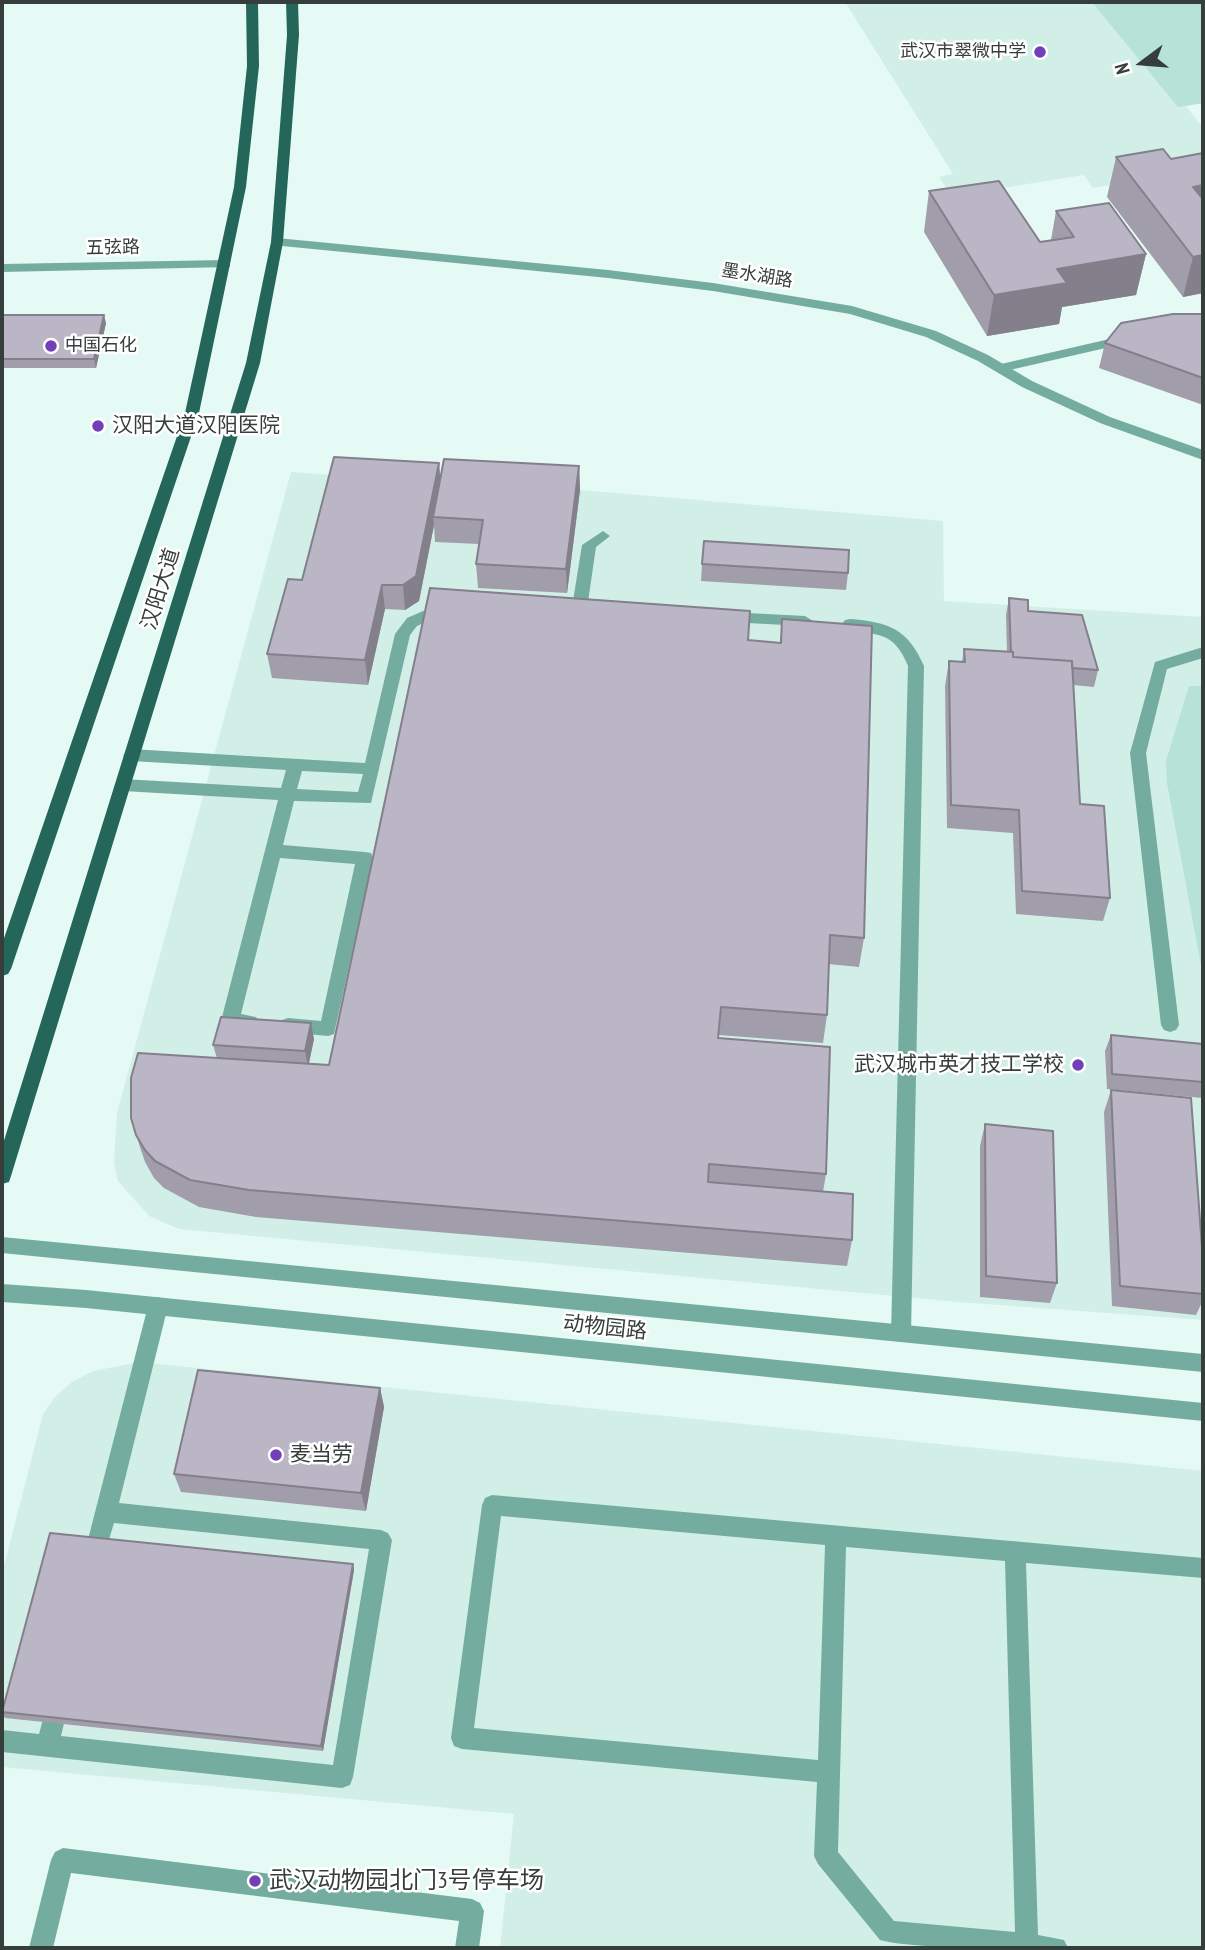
<!DOCTYPE html>
<html>
<head>
<meta charset="utf-8">
<style>
  body { margin:0 }
  #map { position:relative; width:1205px; height:1950px; overflow:hidden; background:#e5faf4; font-family:"PT Sans Narrow",sans-serif }
  canvas { display:block }
  .frame { position:absolute; inset:0; border:4px solid #353e3b; pointer-events:none }
  .north { position:absolute; left:1107px; top:28px; width:70px; height:70px; -webkit-text-stroke:5px #fff; paint-order:stroke; rotate:254deg; font-size:19px; font-weight:700; line-height:28px; text-align:center; color:#353e3b }
  .north::after { content:''; display:block; margin:auto; width:24px; height:32px; background:#353e3b; clip-path:polygon(50% 0,100% 100%,50% 72%,0 100%) }
</style>
</head>
<body>
<div id="map">
<canvas width="1205" height="1950"></canvas>
<div class="frame"></div>
<div class="north">N</div>
</div>
<script>
const context = document.querySelector('canvas').getContext('2d');
context.lineJoin = 'round';
function fill(path, color) {
  context.fillStyle = color;
  context.fill(path, 'evenodd');
}
function trace(path, color, width, dash) {
  context.strokeStyle = color;
  context.lineWidth = width;
  context.lineCap = dash ? 'butt' : 'round';
  context.setLineDash(dash || []);
  context.stroke(path);
}
function label(font, color, halo, rows, align = 'center') {
  context.font = font + ' "PT Sans Narrow","Noto Sans SC",sans-serif';
  context.lineWidth = 5;
  context.setLineDash([]);
  context.textBaseline = 'middle';
  context.strokeStyle = halo;
  context.fillStyle = color;
  for (const [text, x, y, turn = 0] of rows) {
    context.save();
    context.translate(x, y);
    context.rotate((+turn || 0) * Math.PI / 180);
    context.textAlign = isNaN(turn) ? turn : align;
    if (halo) context.strokeText(text, 0, 0);
    context.fillText(text, 0, 0);
    context.restore();
  }
}
const built = new Path2D(`
  M845 2H1203V103L1186 106 1203 128V170L1093 188 1084 175 952 196 939 177 953 174Z
  M291 472 446 484 580 490 943 521 944 601 1203 617V1320L958 1302 179 1229 149 1216 118 1181 114 1163 117 1113Z
  M139 1362 1203 1471V1948H500L514 1814 2 1767V1574L43 1414 55 1397 72 1382 93 1371Z`);
const green = new Path2D(`
  M1092 2H1203V103L1178 107Z
  M1189 686H1203V976L1167 783 1166 761Z`);
const service = new Path2D(`
  M1127 335 1134 339 1132 342 1001 372 994 368 1001 364Z
  M603 531 610 536 596 547 588 602 600 604 603 608 595 613 575 611 572 607 582 545Z
  M444 602 449 603 452 607 449 611 417 626 410 635 371 803 294 801 283 845 365 852 371 853 373 858 334 1034 328 1036 288 1032 282 1030 279 1025 282 1020 288 1018 321 1021 355 864 280 858 241 1014 256 1017 259 1022 256 1027 250 1029 224 1026 221 1021 278 800 123 791 115 785 123 779 281 788 286 770 131 761 123 755 131 749 365 763 395 634 407 618ZM302 771 363 774 358 792 297 789Z
  M728 612 805 616 813 621 805 626 728 622 720 617Z
  M850 619C889 622 908 629 924 666L911 1333 908 1339 901 1342 894 1339 891 1333 908 666C893 629 877 637 845 628L842 624 845 620Z
  M1203 647V658L1167 669 1146 753 1179 1025 1176 1030 1170 1032 1164 1030 1161 1025 1130 753 1155 662Z
  M158 1297 165 1300 168 1306 119 1503 381 1530 388 1533 392 1540 353 1777 350 1785 342 1788 2 1752V1730L39 1734 50 1694 58 1691 66 1694 69 1702 61 1736 333 1765 369 1549 114 1523 101 1566 94 1569 87 1566 83 1559 148 1306 151 1300Z
  M492 1495 1203 1558V1578L1026 1563 1038 1935 1064 1940 1068 1948C1022 1948 918 1950 880 1940L818 1864 814 1856 817 1782 462 1749 454 1746 451 1738 482 1505 485 1498ZM501 1516 825 1545 818 1760 474 1728ZM846 1547 1005 1561 1015 1932 894 1921 838 1852Z
  M63 1848 472 1899 480 1903 484 1911 479 1948H455L459 1921 71 1873 53 1948H29L51 1860 55 1852Z`);
const minor = new Path2D(`
  M277 238 608 270 713 283 852 306 936 331 988 355 1032 381 1110 417 1203 450V460L1100 423 1022 387 978 361 926 337 850 314 713 291 608 278 272 245 271 242Z
  M225 260 230 261V267L2 272V264Z`);
const tertiary = new Path2D(`
  M2 1237 1203 1354V1372L2 1253Z
  M2 1284 86 1290 1203 1403V1421L86 1308 2 1302Z`);
const primary = new Path2D(`
  M246 2H258L259 66 246 187 199 413 11 969 8 974 2 976V944L185 413 234 187 247 66Z
  M286 2H298L299 35 283 242 260 363 11 1176 9 1182 2 1184V1147L246 363 271 242 287 35Z`);
const wall = new Path2D(`
  M1116 157 1171 159 1203 293 1183 297 1107 197Z
  M929 191 1040 242 1051 240 1056 211 1146 254 1136 295 1062 307 1059 324 987 336 924 232Z
  M1203 314V405L1099 368 1105 343Z
  M2 315 106 323 96 368H2Z
  M439 463 440 479 579 466 580 490 567 593 478 588 476 564 479 544 435 542 434 525 419 601 405 610 385 609 368 685 272 678 267 654 302 580Z
  M702 564 848 573 846 590 701 581Z
  M1009 598 1028 611 1098 670 1094 687 1073 685 1080 804 1110 898 1103 921 1016 914 1013 833 947 828 945 686 949 661 962 662 964 649 1007 652 1006 615Z
  M782 619 864 938 859 967 828 964 827 1015 823 1043 719 1035 718 1039 826 1174 823 1192 852 1240 847 1266 256 1217 199 1207 164 1188 154 1178 145 1162 136 1135 217 1058 213 1045 314 1039 309 1063 329 1065 748 640 780 643Z
  M1111 1035 1203 1044V1098L1107 1089 1105 1051Z
  M1111 1090 1203 1261V1300L1196 1315 1112 1306 1104 1112Z
  M985 1124 1057 1283 1050 1303 980 1297V1146Z
  M380 1388 384 1407 366 1511 181 1492 174 1474Z
  M353 1564 354 1570 323 1751 5 1718 2 1713V1711Z`);
const shadedWall = new Path2D(`
  M1203 185V223L1193 187Z
  M1146 254 1136 295 1062 307 1059 324 987 336 994 295 1057 269Z
  M1203 255V293L1183 297 1193 257Z
  M104 315 106 323 96 368 94 359Z
  M439 463 441 488 433 517 434 525 419 601 405 610 403 585Z
  M579 466 580 490 567 593 566 569Z
  M382 585 385 609 368 685 365 660Z
  M311 1023 314 1039 308 1067 305 1051Z
  M380 1388 384 1407 366 1511 361 1493Z
  M353 1564 354 1570 323 1751 321 1746Z`);
const building = new Path2D(`
  M1163 149 1171 159 1203 153V185L1193 187 1203 199V255L1193 257 1116 157Z
  M999 181 1040 242 1074 237 1056 211 1109 203 1146 254 1057 269 1067 283 994 295 929 191Z
  M1173 314H1203V378L1105 343 1121 323Z
  M2 315H104L94 359H2Z
  M334 457 439 463 416 576 403 585H382L365 660 267 654 288 579 302 580Z
  M444 459 579 466 566 569 476 564 483 520 433 517Z
  M704 541 849 550 848 573 702 564Z
  M430 588 750 611 748 640 781 643 782 619 872 626 864 938 830 935 827 1015 721 1007 718 1038 830 1047 826 1174 709 1164 708 1182 853 1194 852 1240 249 1190 190 1180 155 1161 145 1150 136 1135 131 1118V1078L138 1053 329 1065Z
  M1009 598 1028 600V611L1082 615 1098 670 1072 668V661L1013 657V652H1011Z
  M964 649 1013 652V657L1072 661 1080 804 1104 806 1110 898 1022 891 1019 810 951 805 949 661 965 662Z
  M221 1017 311 1023 305 1051 213 1045Z
  M1111 1035 1203 1044V1082L1112 1074Z
  M1111 1090 1191 1098 1203 1261V1294L1120 1286Z
  M985 1124 1053 1131 1057 1283 986 1276Z
  M198 1370 380 1388 361 1493 174 1474Z
  M50 1533 353 1564 321 1746 2 1712Z`);
const markers = [
  [1040,52,7,"#7140b8"],
  [51,346,7,"#7140b8"],
  [98,426,7,"#7140b8"],
  [1078,1065,7,"#7140b8"],
  [276,1455,7,"#7140b8"],
  [255,1881,7,"#7140b8"]
];
const farPoinames = [
  ["武汉市翠微中学",1026,52],
  ["中国石化",65,346,"left"]
];
const farStreetnames = [
  ["五弦路",113,248,-1],
  ["墨水湖路",757,276,9]
];
const poiNames = [
  ["汉阳大道汉阳医院",112,426],
  ["武汉城市英才技工学校",1064,1065,"right"],
  ["麦当劳",290,1455]
];
const streetNames = [
  ["汉阳大道",161,589,-73],
  ["动物园路",605,1328,6]
];
const nearPoinames = [
  ["武汉动物园北门3号停车场",269,1881]
];
fill(built, '#d2efe7');
fill(green, '#b6e2d7');
fill(service, '#74ad9f');
fill(minor, '#74ad9f');
fill(tertiary, '#74ad9f');
fill(primary, '#24675a');
fill(wall, '#a19daa');
fill(shadedWall, '#837f8b');
fill(building, '#bbb6c6');
trace(building, '#837f8b', 2);
for (const [x, y, r, color] of markers) {
  const dot = new Path2D();
  dot.arc(x, y, r, 0, 2 * Math.PI);
  context.fillStyle = color;
  context.fill(dot);
  trace(dot, '#fff', 2.5);
}
label('18px', '#353e3b', '#fff', farPoinames, 'right');
label('18px', '#353e3b', '#fff', farStreetnames);
label('21px', '#353e3b', '#fff', poiNames, 'left');
label('21px', '#353e3b', '#fff', streetNames);
label('24px', '#353e3b', '#fff', nearPoinames, 'left');
</script>
</body>
</html>
